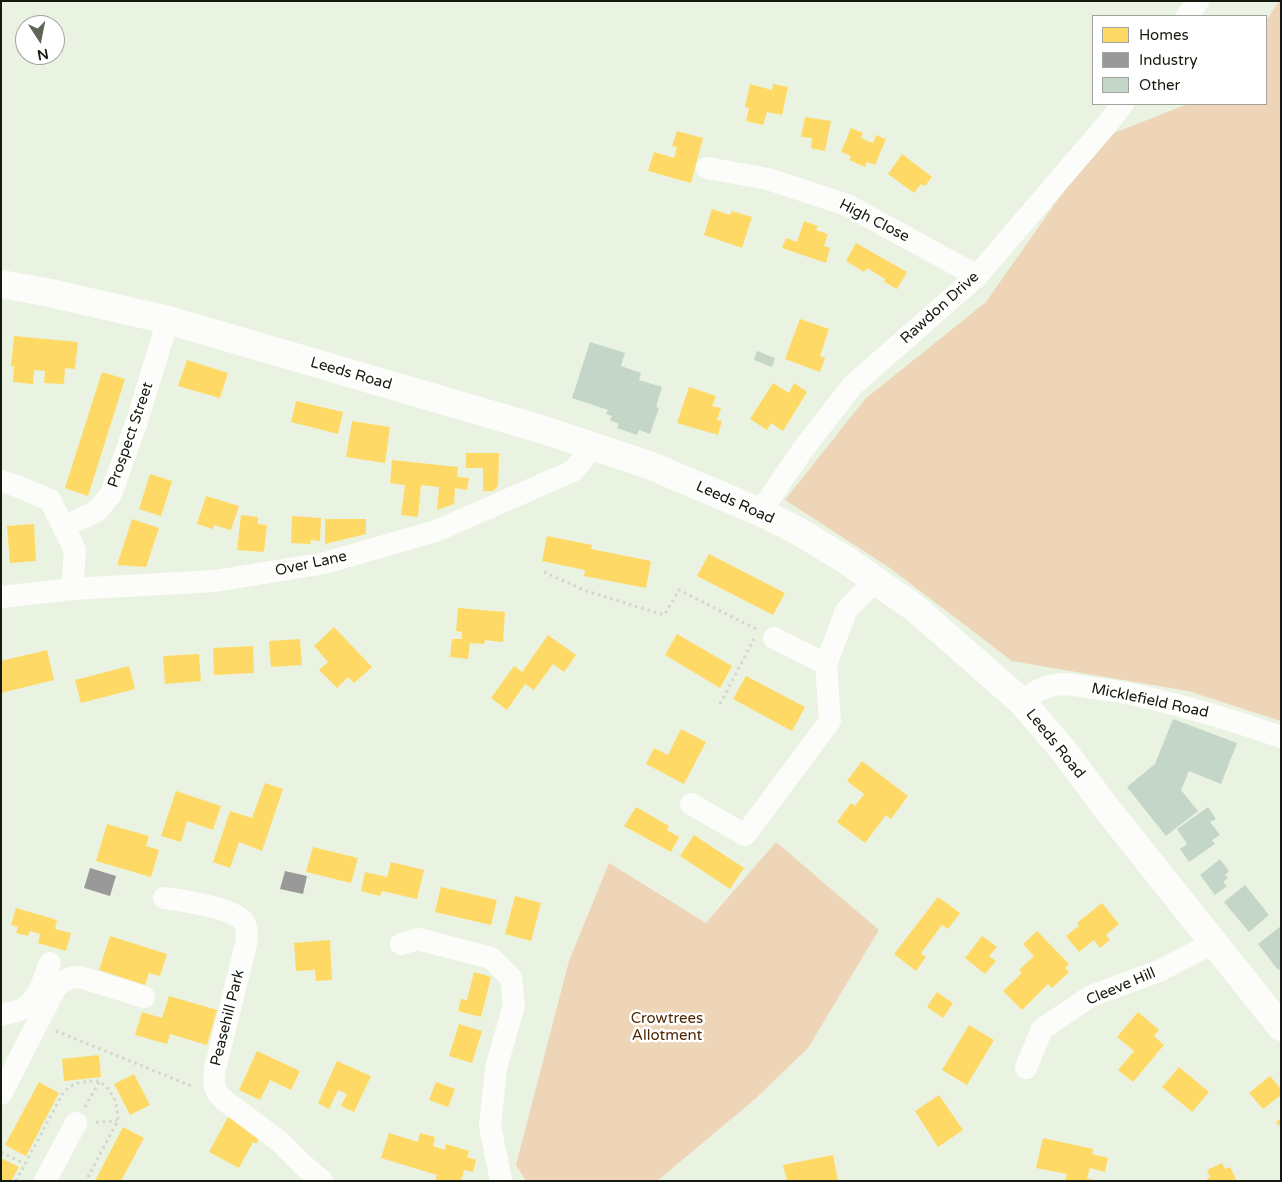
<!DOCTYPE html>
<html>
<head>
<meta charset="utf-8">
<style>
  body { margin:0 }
  #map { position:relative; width:1282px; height:1182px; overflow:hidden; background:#eaf3e1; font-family:"Varela Round",sans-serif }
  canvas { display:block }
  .frame { position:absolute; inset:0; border:2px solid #141a0e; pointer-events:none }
  .legend { position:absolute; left:1092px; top:15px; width:175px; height:90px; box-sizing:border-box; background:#fff; border:1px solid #a1a39f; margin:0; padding:6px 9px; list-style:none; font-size:15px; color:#141a0e }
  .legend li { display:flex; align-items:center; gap:10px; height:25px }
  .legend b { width:25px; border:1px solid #a1a39f }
  .north { position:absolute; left:15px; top:15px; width:50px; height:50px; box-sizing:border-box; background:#fff; border:1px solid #a1a39f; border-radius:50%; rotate:169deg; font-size:14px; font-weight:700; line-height:20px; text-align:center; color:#141a0e }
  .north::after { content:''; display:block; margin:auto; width:18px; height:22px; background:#5f6658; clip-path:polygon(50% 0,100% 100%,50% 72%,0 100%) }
</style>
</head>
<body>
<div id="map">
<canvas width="1282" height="1182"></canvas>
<div class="frame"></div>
<ul class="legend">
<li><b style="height:14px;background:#ffd966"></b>Homes</li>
<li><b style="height:14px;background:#999"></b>Industry</li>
<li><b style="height:14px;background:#c4d6c7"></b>Other</li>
</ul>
<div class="north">N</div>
</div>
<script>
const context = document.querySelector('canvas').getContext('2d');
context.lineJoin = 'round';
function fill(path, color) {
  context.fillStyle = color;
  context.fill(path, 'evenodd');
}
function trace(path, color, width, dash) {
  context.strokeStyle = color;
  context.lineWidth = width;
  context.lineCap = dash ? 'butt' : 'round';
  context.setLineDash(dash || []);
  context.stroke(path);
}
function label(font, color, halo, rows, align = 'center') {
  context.font = font + ' "Varela Round",sans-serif';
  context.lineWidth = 5;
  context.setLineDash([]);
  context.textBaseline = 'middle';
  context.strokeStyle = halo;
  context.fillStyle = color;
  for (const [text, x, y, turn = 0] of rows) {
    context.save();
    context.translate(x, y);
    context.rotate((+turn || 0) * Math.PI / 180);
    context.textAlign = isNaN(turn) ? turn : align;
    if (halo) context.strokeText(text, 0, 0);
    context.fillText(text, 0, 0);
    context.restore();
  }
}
const green = new Path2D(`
  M1279 1H1281V721L1188 691 1012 661 890 568 785 500 865 399 986 302 1101 138 1188 104H1266V21Z
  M776 842 879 930 808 1048 755 1099 657 1181H526L516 1165 569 961 609 863 706 923Z`);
const homes = new Path2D(`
  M750 84 772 90 773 84 788 87 782 115 767 112 763 125 746 121 749 108 745 107Z
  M805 117 831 121 825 151 811 148 812 138 801 137Z
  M851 128 863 133 861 138 873 143 876 135 886 139 875 165 867 162 865 167 849 160 851 156 841 152Z
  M677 131 703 138 691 183 648 171 654 152 674 158 677 147 672 146Z
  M902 154 932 177 925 186 921 184 914 193 888 174Z
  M712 209 730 215 732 211 752 217 742 248 704 235Z
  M804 221 818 226 816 230 828 234 824 246 830 248 826 263 782 248 786 238 797 242Z
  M856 243 907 272 897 289 884 282 885 279 867 268 864 272 846 261Z
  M800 319 829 329 820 356 825 358 820 372 785 359Z
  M14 336 78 342 75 369 65 368 64 384 44 383 45 371 34 370 33 384 13 382 14 366H11Z
  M187 360 228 373 220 398 178 386Z
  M102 372 125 379 88 496 65 488Z
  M773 383 789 393 794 383 807 392 783 431 771 423 767 430 750 419Z
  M689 387 716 396 712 406 721 408 717 420 722 421 718 435 677 423Z
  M296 401 343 412 338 434 291 422Z
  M352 421 390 427 385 463 346 457Z
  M466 453H499L498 486 493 491H483V468H466Z
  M392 460 458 467 457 477 469 478 467 490 455 488 454 504 437 510 439 487 421 485 418 517 401 515 405 485 390 483Z
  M150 474 172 481 161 516 139 509Z
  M206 496 239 506 231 530 214 525 213 529 197 524Z
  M241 515 258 517V524L267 525 264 552 237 550Z
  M292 516 321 518 320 541 310 540 311 544 291 543Z
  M132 519 159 528 146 567 117 565Z
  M325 519H366V534L325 544Z
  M34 524 36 561 10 563 7 526Z
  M547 536 592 545 591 549 651 561 646 588 584 576 585 570 542 561Z
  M709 554 785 593 773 615 697 576Z
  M458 608 505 612 503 642 485 640 484 644 470 643 468 659 450 657 452 639H462V632L456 631Z
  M334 627 372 667 354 683 348 677 337 688 319 670 328 662 314 646Z
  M677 634 732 666 720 688 665 655Z
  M548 635 576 655 564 672 553 664 534 690 525 684 507 710 491 698 514 666 522 672Z
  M300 639 302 665 271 667 269 641Z
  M253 646 254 673 214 675 213 648Z
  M47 650 54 680 1 693V661Z
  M199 654 201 681 165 684 163 656Z
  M129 666 135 689 81 703 75 680Z
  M746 676 805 707 792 731 733 699Z
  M681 729 706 742 684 784 646 764 654 748 668 755Z
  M862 761 908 796 891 819 886 815 865 843 837 822 851 803 855 806 864 794 847 781Z
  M265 783 283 789 262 851 239 842 230 868 213 862 230 811 252 818Z
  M176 791 221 806 213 830 187 821 181 842 161 836Z
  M636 807 669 826 667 830 679 837 671 852 624 826Z
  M107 824 149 836 146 846 159 850 151 877 96 861Z
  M694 835 744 868 730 889 680 856Z
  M313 847 358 858 351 883 306 872Z
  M391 862 424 870 417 899 382 891 380 896 361 891 365 872 387 877Z
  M441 887 497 900 491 925 435 912Z
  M515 896 541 903 531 941 505 934Z
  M938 897 960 913 948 929 942 925 921 953 926 957 916 971 894 954Z
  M1102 903 1119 924 1106 935 1110 940 1100 948 1094 940 1079 952 1066 936 1079 926 1077 923Z
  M16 908 57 920 55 929 71 933 66 951 38 943 40 934 30 931 28 936 16 933 18 927 11 925Z
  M1037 931 1069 964 1065 968 1069 972 1052 988 1048 984 1022 1010 1003 991 1022 973 1019 970 1034 956 1023 944Z
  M110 936 167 954 160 976 149 973 145 985 99 970Z
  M982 936 997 947 989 956 996 961 985 974 965 958Z
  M330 940 332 980 316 981 315 970 296 971 294 943Z
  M474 972 491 977 481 1017 458 1011 461 999 467 1000Z
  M937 992 953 1003 943 1018 927 1007Z
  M169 996 217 1010 207 1045 170 1034 167 1044 135 1035 142 1012 162 1018Z
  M1138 1012 1159 1030 1154 1036 1164 1045 1133 1082 1118 1070 1134 1051 1117 1037Z
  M459 1024 482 1031 472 1063 449 1056Z
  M969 1025 994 1040 967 1085 942 1070Z
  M257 1051 300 1071 291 1090 270 1080 260 1100 239 1090Z
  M99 1055 101 1077 64 1081 62 1059Z
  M337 1061 371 1076 354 1112 341 1106 347 1094 338 1090 329 1109 318 1103Z
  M1179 1067 1209 1092 1192 1112 1162 1087Z
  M134 1074 150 1105 130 1115 114 1084Z
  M1270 1076 1281 1089V1095L1263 1109 1249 1093Z
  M39 1082 59 1093 26 1156 5 1145Z
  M436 1082 455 1089 448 1107 429 1100Z
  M939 1095 963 1130 938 1147 915 1111Z
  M228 1117 261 1135 256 1144 253 1142 239 1168 209 1152Z
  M1281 1118V1128L1276 1122Z
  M123 1127 144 1138 121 1181H95Z
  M389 1133 418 1142 420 1133 435 1137 433 1146 445 1150 446 1144 469 1151 467 1157 476 1160 473 1172 464 1170 461 1181H435L437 1175 381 1158Z
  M1043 1138 1093 1149 1092 1154 1108 1158 1105 1172 1090 1168 1087 1178 1096 1181H1065L1067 1174 1036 1168Z
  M833 1155 838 1181H787L783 1165Z
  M1 1158 19 1167 11 1181H1Z
  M1222 1163 1225 1169 1230 1167 1237 1181H1208L1207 1178 1210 1177 1207 1170Z`);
const industry = new Path2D(`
  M90 868 116 876 110 896 84 888Z
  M285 871 307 876 303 894 280 889Z`);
const building = new Path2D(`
  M590 342 625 353 621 366 641 373 639 380 662 387 656 407 659 408 650 434 639 430 637 435 617 428 619 424 610 420 612 416 606 414 608 410 572 398Z
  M757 351 775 358 772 367 754 360Z
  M1173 719 1237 743 1221 784 1189 771 1181 790 1198 811 1166 836 1127 787 1155 764Z
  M1208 807 1216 819 1210 822 1220 835 1212 840 1215 844 1189 862 1180 849 1187 844 1177 829Z
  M1220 859 1229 871 1225 875 1228 878 1223 882 1227 886 1215 895 1200 875Z
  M1245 885 1269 915 1249 932 1224 902Z
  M1281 926V968L1278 970 1258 944Z`);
const path = new Path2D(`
  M544 572 586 591 664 615 679 590 756 629
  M720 704 754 639
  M56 1031 194 1087
  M85 1107 99 1082
  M96 1122 117 1121
  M1 1152 25 1164
  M16 1181 63 1093 69 1087 78 1083 88 1081H99L107 1087 115 1100 117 1109 118 1120 86 1181`);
const minor = new Path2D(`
  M1187 16 1198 1
  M707 168 768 179 847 205 977 276
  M1 481 17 486 50 500 75 550 72 589
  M760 512 806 445 853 385 977 276 1108 123 1123 104
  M63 527 97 511 111 494 136 424 168 320
  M1 597 72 589 215 581 325 563 436 531 573 471 594 446
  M774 638 826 664
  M1022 702C1036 690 1048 684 1067 684 1090 688 1113 690 1136 695 1185 706 1233 720 1281 737
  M691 804 745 835 830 721 826 664 846 611 875 580
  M164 898C181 900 233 908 243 921 248 928 247 936 246 944L215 1069C213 1083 213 1090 224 1100L279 1141 303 1165 322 1181
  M401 944 418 939 491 958 511 978 514 1005 496 1068 490 1126 501 1181
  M1 1015C9 1013 17 1012 24 1008 39 999 44 978 50 963
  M1026 1068 1042 1029 1091 996 1159 971 1213 943
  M1 1094 56 987C64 980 70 977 80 977L144 997
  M45 1181 76 1123`);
const major = new Path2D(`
  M1 284 50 293 168 320 544 430 649 465 760 512 798 531 846 560 916 609 1022 702 1063 750 1107 809 1281 1027`);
const streetNames = [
  ["High Close",874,221,27],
  ["Rawdon Drive",940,308,-42],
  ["Leeds Road",351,374,16],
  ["Prospect Street",131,435,-71],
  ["Leeds Road",735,503,24],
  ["Over Lane",311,564,-12],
  ["Micklefield Road",1150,701,12],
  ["Leeds Road",1055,744,51],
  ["Cleeve Hill",1121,987,-23],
  ["Peasehill Park",228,1018,-76]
];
const parkNames = [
  ["Crowtrees",667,1019],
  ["Allotment",667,1036]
];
fill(green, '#eed5b7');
fill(homes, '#ffd966');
fill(industry, '#999');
fill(building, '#c4d6c7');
trace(path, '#d3d5d0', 3, [2.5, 4]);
trace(minor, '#fcfdfa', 22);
trace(major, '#fcfdfa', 28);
label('15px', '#141a0e', '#fff', streetNames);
label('15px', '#4e2802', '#fff', parkNames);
</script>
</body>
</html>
